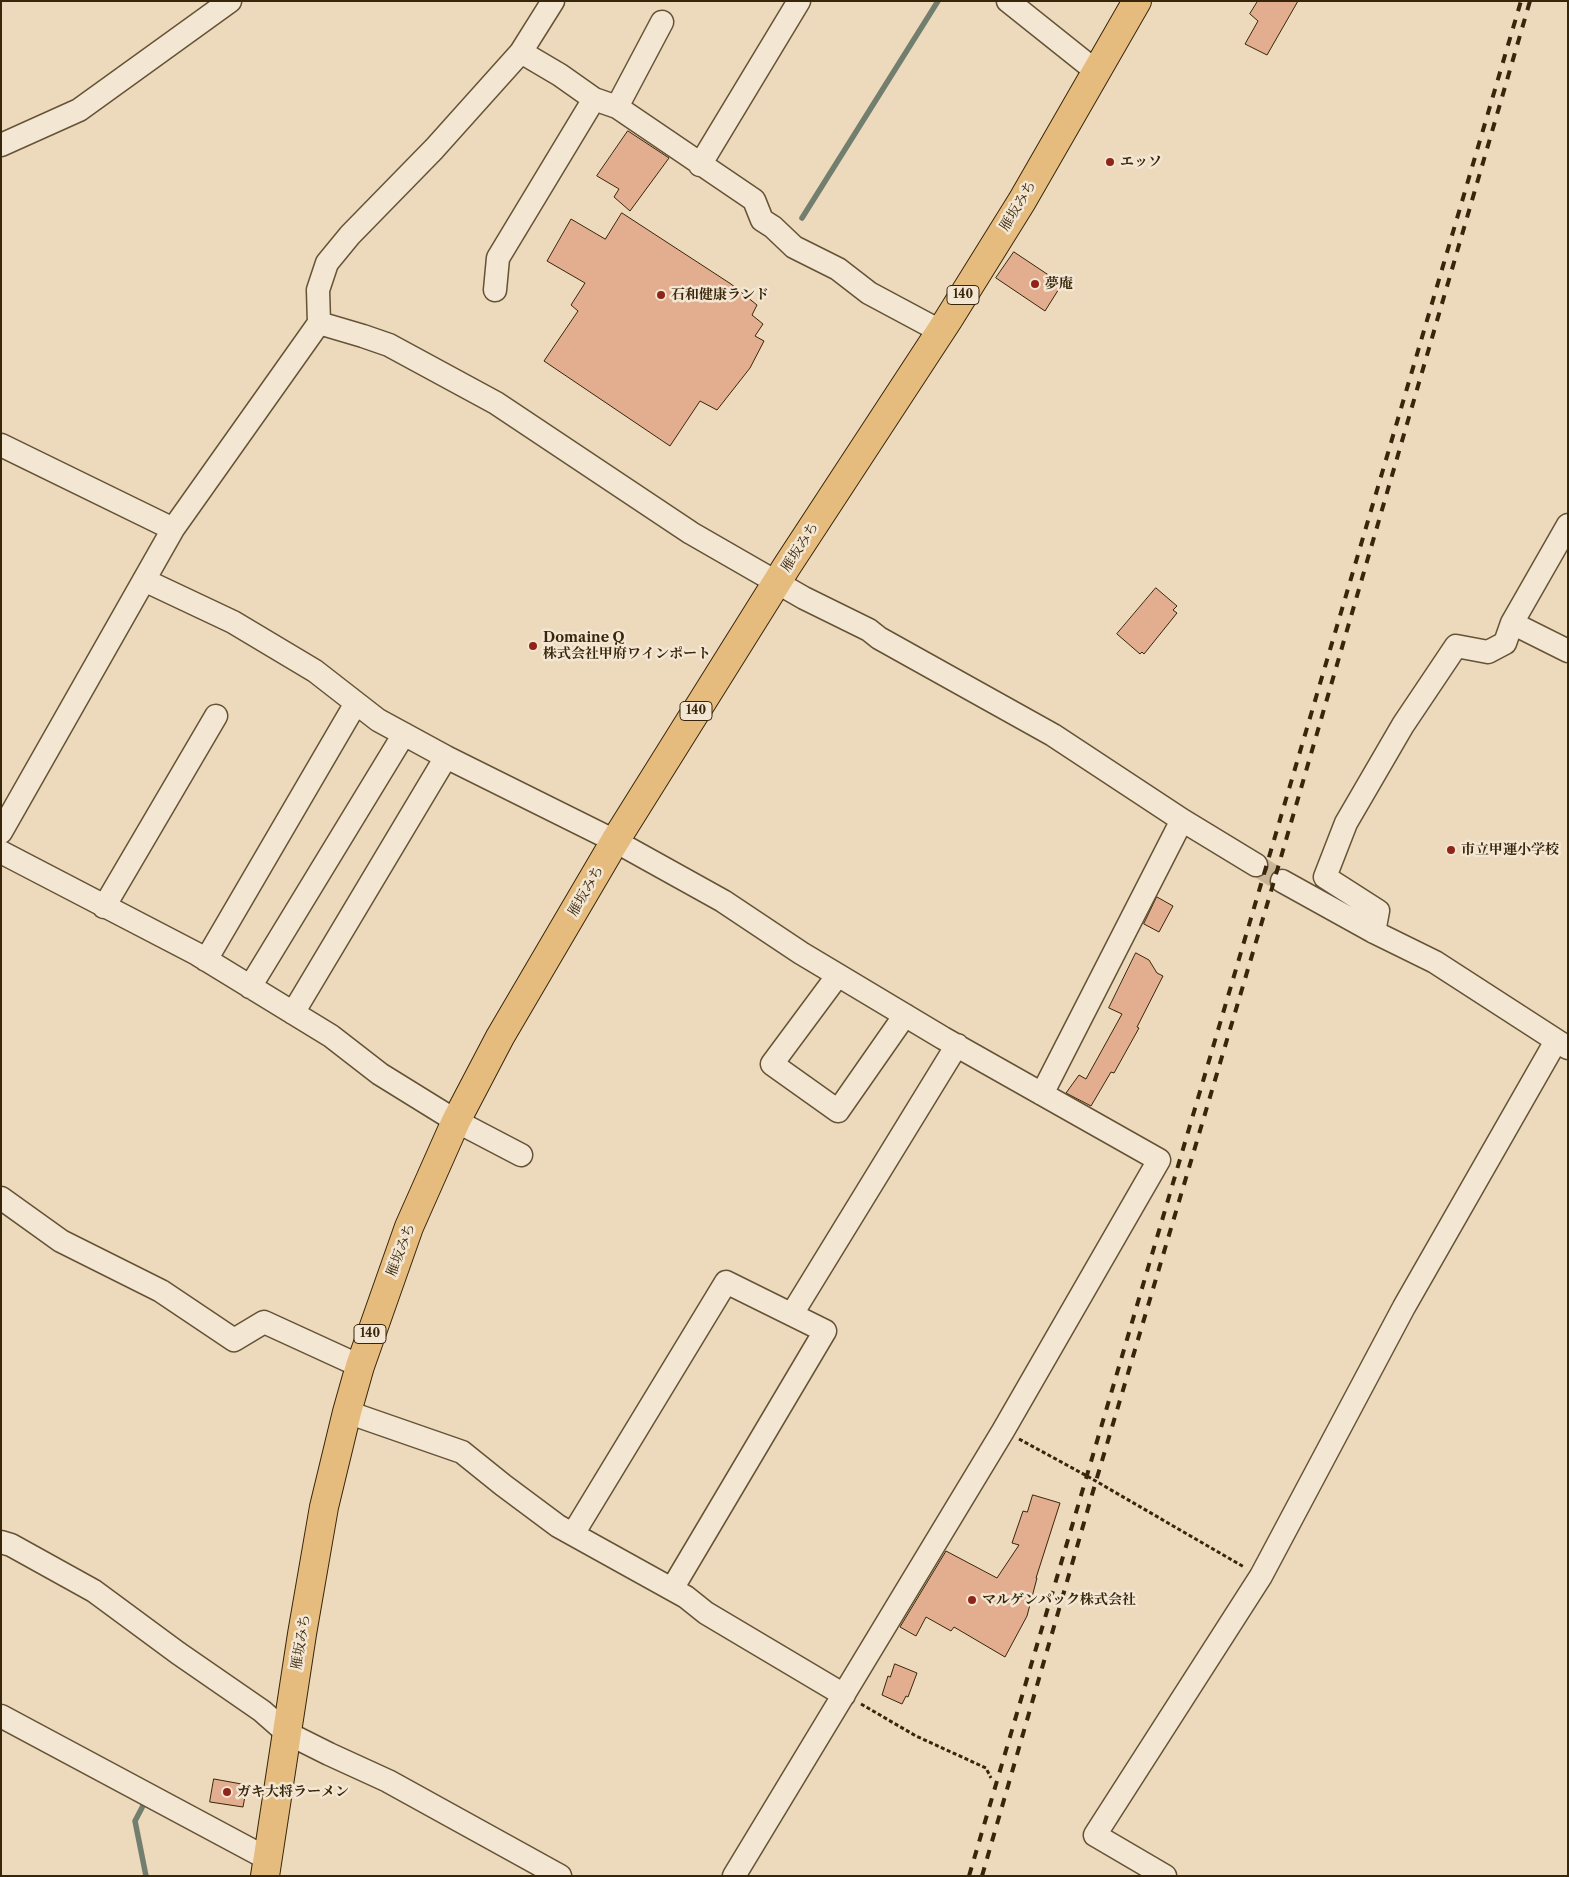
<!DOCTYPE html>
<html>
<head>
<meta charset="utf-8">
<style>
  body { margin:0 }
  #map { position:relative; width:1569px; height:1877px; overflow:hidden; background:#edd9bb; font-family:"Libre Caslon Text",serif }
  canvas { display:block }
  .frame { position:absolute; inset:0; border:2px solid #38260a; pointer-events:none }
</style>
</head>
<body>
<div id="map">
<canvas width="1569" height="1877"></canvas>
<div class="frame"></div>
</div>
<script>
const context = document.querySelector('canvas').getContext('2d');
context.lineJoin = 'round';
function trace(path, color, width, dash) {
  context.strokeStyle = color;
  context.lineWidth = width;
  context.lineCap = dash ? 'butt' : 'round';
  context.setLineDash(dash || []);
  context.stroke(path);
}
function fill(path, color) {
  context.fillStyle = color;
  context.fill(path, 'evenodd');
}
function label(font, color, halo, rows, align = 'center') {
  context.font = font + ' "Libre Caslon Text","Noto Serif JP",serif';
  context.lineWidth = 5;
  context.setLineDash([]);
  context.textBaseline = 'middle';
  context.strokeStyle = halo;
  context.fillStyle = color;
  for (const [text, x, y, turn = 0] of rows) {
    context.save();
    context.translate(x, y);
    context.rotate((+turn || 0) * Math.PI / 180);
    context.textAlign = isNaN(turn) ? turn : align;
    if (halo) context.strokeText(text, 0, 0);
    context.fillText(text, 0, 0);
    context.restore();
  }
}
const stream = new Path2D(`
  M802 218 938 1
  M146 1800 135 1821 146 1876`);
const building = new Path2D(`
  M1258 1H1298L1267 55 1245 44 1258 21 1250 14Z
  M628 131 669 158 630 211 614 197 619 189 597 176Z
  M622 213 731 284 757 305 752 315 763 324 755 336 764 341 750 368 717 410 700 401 670 446 544 361 578 311 571 305 585 283 547 261 571 219 605 239Z
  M1014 252 1062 284 1045 311 996 278Z
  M1156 588 1177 606 1173 610 1177 613 1144 654 1142 652 1140 654 1117 634Z
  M1157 897 1173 906 1159 932 1144 924Z
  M1136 953 1149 960 1157 973 1163 976 1137 1027 1139 1028 1114 1073 1111 1072 1091 1106 1066 1093 1079 1075 1086 1079 1122 1014 1109 1008Z
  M1033 1495 1060 1503 1036 1578H1037L1027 1616 1005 1657 954 1627 951 1631 926 1617 916 1636 900 1627 946 1551 997 1578 1019 1545 1012 1543 1023 1511 1027 1512Z
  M895 1664 917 1673 908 1697 906 1696 902 1704 882 1695 888 1676 890 1677Z
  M214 1779 247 1785 243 1807 210 1802Z`);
const minorTunnel = new Path2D(`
  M1256 865 1282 881`);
const path = new Path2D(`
  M1019 1439 1087 1476 1244 1567
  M861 1704 916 1736 986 1768 991 1778`);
const minor = new Path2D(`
  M1008 1 1097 72
  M521 52 560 75 594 99
  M617 107 662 22
  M1 145 79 110 230 1
  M700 165 799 1
  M495 290 498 258 594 99 617 107 754 200 762 220 773 227 794 247 838 269 869 293 940 331
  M319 323 363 336 389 345 496 403 691 533 804 598 869 630 879 638 1053 735 1182 820 1256 865
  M1 445 173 529
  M1568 525 1512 623 1568 651
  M144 580 233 622 315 671 378 720 446 757 615 841 723 901 801 953 943 1038 1159 1160 1003 1431 734 1876
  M1 832 173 529 319 323 318 290 327 263 350 235 434 149 521 52 553 1
  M1 852 197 954 331 1036 380 1074 456 1121 521 1155
  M1282 881 1374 932 1435 962 1568 1048
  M104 907 216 716
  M1374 932 1378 911 1325 877 1346 823 1403 725 1456 646 1488 652 1505 643 1512 623
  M206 960 356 703
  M838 975 772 1064 838 1111 905 1015
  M250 987 404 734
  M293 1013 446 757
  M1042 1094 1182 820
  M1 1198 61 1241 161 1291 234 1340 264 1322 360 1366
  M792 1314 957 1045
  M347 1412 462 1452 503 1485 558 1526 686 1597 706 1613 844 1695
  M573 1534 726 1282 825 1331 672 1589
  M1 1542 11 1545 94 1591 178 1653 262 1711 287 1733 329 1754 388 1781 560 1876
  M1 1716 268 1859
  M1165 1876 1095 1835 1261 1576 1404 1307 1556 1041`);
const highway = new Path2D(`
  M265 1876 302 1634 324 1507 347 1412 360 1366 409 1227 456 1121 500 1037 615 841 787 566 948 320 1022 201 1137 1`);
const rail = new Path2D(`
  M969 1876 1521 1
  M982 1876 1096 1481 1272 888 1530 1`);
const markers = [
  [1110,162,5,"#8f2418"],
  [1035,284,5,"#8f2418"],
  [661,295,5,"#8f2418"],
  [533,646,5,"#8f2418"],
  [1451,850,5,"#8f2418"],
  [972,1600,5,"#8f2418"],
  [227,1792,5,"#8f2418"]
];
const shields = [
  [963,295,32],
  [696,711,32],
  [370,1334,32]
];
const shieldNames = [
  ["140",963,295],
  ["140",696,711],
  ["140",370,1334]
];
const poiNames = [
  ["エッソ",1120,162],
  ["夢庵",1045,284],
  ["石和健康ランド",671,295],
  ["Domaine Q",543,638],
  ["株式会社甲府ワインポート",543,654],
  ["市立甲運小学校",1461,850],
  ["マルゲンパック株式会社",982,1600],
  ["ガキ大将ラーメン",237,1792]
];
const streetNames = [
  ["雁坂みち",1018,206,-59],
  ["雁坂みち",800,547,-57],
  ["雁坂みち",586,891,-60],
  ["雁坂みち",401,1250,-69],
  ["雁坂みち",301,1642,-81]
];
trace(stream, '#727f6e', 5.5);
fill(building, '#e2ae8f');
trace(building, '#38260a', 1);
trace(minorTunnel, '#c9b598', 22, [22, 11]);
trace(minor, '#655336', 25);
trace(highway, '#38260a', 30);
trace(path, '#38260a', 3, [4, 2.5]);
trace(minor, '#f3e6d3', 22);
trace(highway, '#e6bc7e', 28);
trace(rail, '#38260a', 4, [9, 9]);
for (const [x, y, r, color] of markers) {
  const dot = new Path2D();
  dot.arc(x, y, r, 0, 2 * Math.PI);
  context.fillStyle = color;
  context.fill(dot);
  trace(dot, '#f3e6d3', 2);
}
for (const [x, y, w] of shields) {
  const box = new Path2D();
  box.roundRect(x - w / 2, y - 9.5, w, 19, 4);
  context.fillStyle = '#f3e6d3';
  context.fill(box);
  trace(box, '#38260a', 1);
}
label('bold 12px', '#38260a', null, shieldNames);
label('bold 14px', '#38260a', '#f3e6d3', poiNames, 'left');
label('14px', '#38260a', '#f3e6d3', streetNames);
</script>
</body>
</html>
